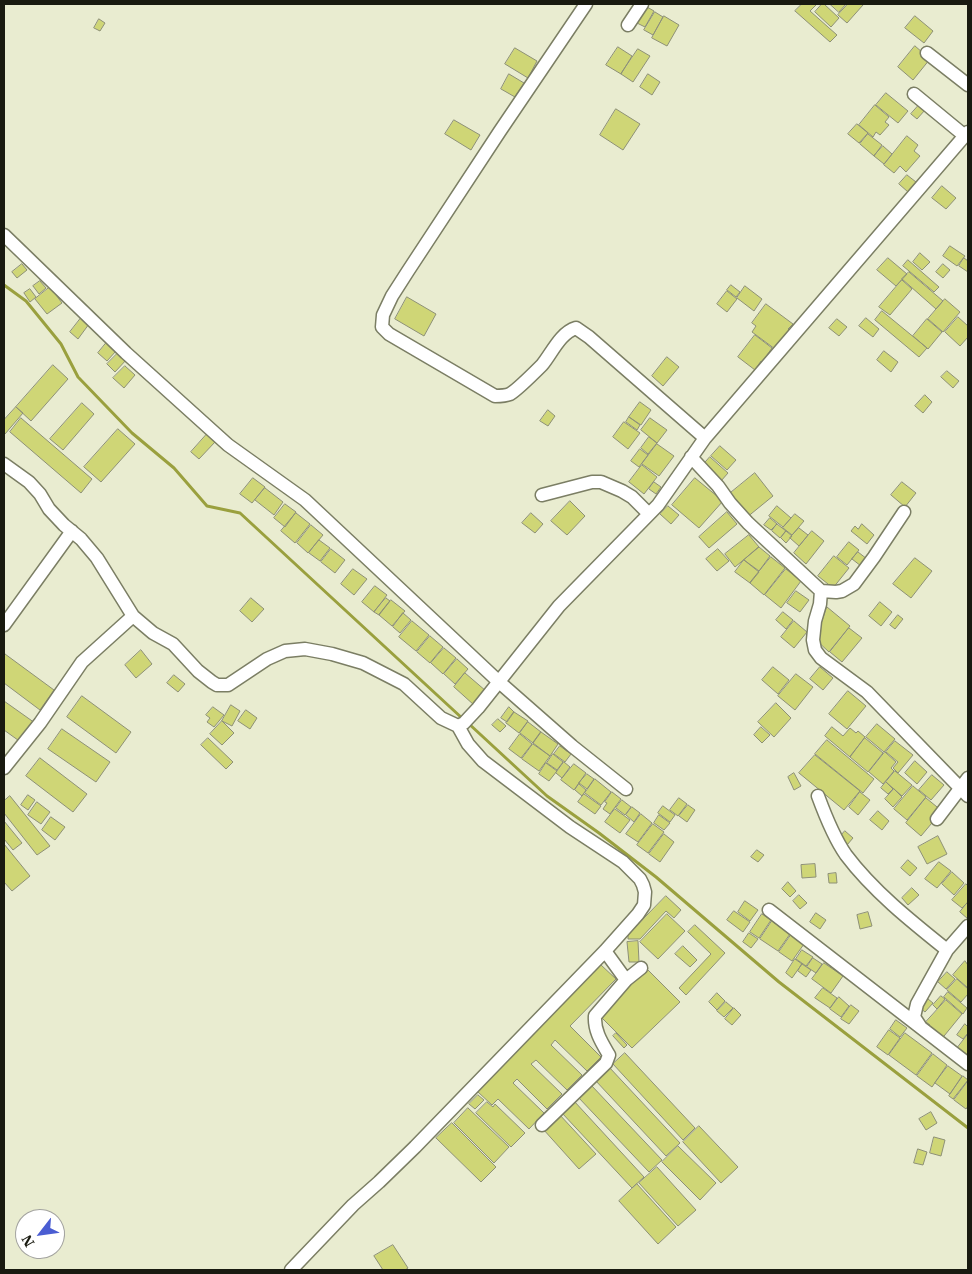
<!DOCTYPE html>
<html>
<head>
<meta charset="utf-8">
<style>
  body { margin:0 }
  #map { position:relative; width:972px; height:1274px; overflow:hidden; background:#e9ecd0; font-family:"IBM Plex Serif",serif }
  canvas { display:block }
  .frame { position:absolute; inset:0; border:5px solid #191a10; pointer-events:none }
  .north { position:absolute; left:15px; top:1209px; width:50px; height:50px; box-sizing:border-box; background:#fff; border:1px solid #a3a39f; border-radius:50%; rotate:240deg; font-size:14px; font-weight:700; line-height:20px; text-align:center; color:#191a10 }
  .north::after { content:''; display:block; margin:auto; width:18px; height:22px; background:#4a5dd2; clip-path:polygon(50% 0,100% 100%,50% 72%,0 100%) }
</style>
</head>
<body>
<div id="map">
<canvas width="972" height="1274"></canvas>
<div class="frame"></div>
<div class="north">N</div>
</div>
<script>
const context = document.querySelector('canvas').getContext('2d');
context.lineJoin = 'round';
function trace(path, color, width, dash) {
  context.strokeStyle = color;
  context.lineWidth = width;
  context.lineCap = dash ? 'butt' : 'round';
  context.setLineDash(dash || []);
  context.stroke(path);
}
function fill(path, color) {
  context.fillStyle = color;
  context.fill(path, 'evenodd');
}
const stream = new Path2D(`
  M4 285 26 301 61 344 78 377 132 433 174 468 207 506 240 513 463 719
  M468 723 547 796 599 833 656 877 779 982 968 1128`);
const building = new Path2D(`
  M802 4H817L810 11 837 35 830 42 795 11Z
  M822 4H824L839 18 831 27 815 12Z
  M830 4H846L839 12Z
  M848 4H861L863 5 847 23 838 15Z
  M647 7 654 11 645 27 637 23Z
  M655 12 663 17 653 35 644 30Z
  M664 16 679 25 667 46 652 38Z
  M915 16 933 31 924 43 905 28Z
  M99 19 105 23 100 31 94 28Z
  M915 46 930 59 913 80 898 67Z
  M618 47 632 56 621 74 606 65Z
  M515 48 537 61 528 78 505 64Z
  M638 49 650 56 633 82 621 74Z
  M509 74 524 83 515 97 501 89Z
  M648 74 660 82 652 95 640 87Z
  M886 93 908 111 898 123 876 105Z
  M875 105 889 117 885 122 889 125 880 135 876 132 873 137 859 125Z
  M919 105 925 110 917 119 911 114Z
  M616 109 640 124 623 150 600 135Z
  M454 120 480 135 471 150 445 134Z
  M857 124 868 133 859 143 848 134Z
  M868 134 882 145 874 156 860 144Z
  M907 136 918 145 914 151 920 156 906 172 900 166 894 173 884 165Z
  M883 146 892 154 884 164 874 156Z
  M907 175 916 182 908 192 899 184Z
  M942 186 956 198 946 209 932 198Z
  M950 246 965 256 957 266 943 256Z
  M920 253 930 262 922 270 913 262Z
  M888 258 907 274 896 286 877 270Z
  M964 258 968 261V272L959 266Z
  M908 260 939 287 934 292 903 266Z
  M22 264 27 270 17 278 12 272Z
  M943 264 950 270 943 278 936 272Z
  M909 272 943 301 936 309 902 279Z
  M902 280 912 289 890 315 879 307Z
  M40 281 46 288 39 294 33 286Z
  M731 285 740 292 736 297 727 290Z
  M745 286 762 299 754 311 737 298Z
  M50 287 62 303 47 314 35 299Z
  M30 289 36 297 30 302 24 293Z
  M727 291 737 299 727 312 717 304Z
  M407 297 436 314 424 336 395 319Z
  M945 299 960 312 943 332 928 319Z
  M766 304 793 324 788 329 793 333 775 349 752 332 756 326 752 323Z
  M882 311 927 348 919 357 875 320Z
  M958 317 968 326V337L960 346 945 332Z
  M81 318 89 324 78 339 70 332Z
  M866 318 879 329 873 337 859 326Z
  M837 319 847 327 839 336 829 328Z
  M927 319 942 332 928 349 913 336Z
  M755 335 772 348 767 355 772 359 767 366 761 361 755 370 738 357Z
  M107 342 116 351 107 361 98 353Z
  M884 351 898 362 891 372 877 360Z
  M119 352 127 359 115 372 107 364Z
  M667 357 679 367 663 386 652 376Z
  M53 365 68 379 31 421 16 407Z
  M125 366 135 375 124 388 113 378Z
  M947 371 959 381 953 388 941 377Z
  M925 395 932 402 923 413 915 406Z
  M640 402 651 410 641 425 629 417Z
  M82 403 94 414 63 450 50 439Z
  M16 407 23 413 5 434 4 433V420Z
  M548 410 555 416 548 426 540 421Z
  M629 417 640 425 637 430 626 422Z
  M21 418 92 479 81 493 10 432Z
  M650 418 667 430 657 443 641 430Z
  M624 422 640 433 628 449 613 437Z
  M118 429 135 444 101 482 84 467Z
  M207 434 215 442 199 459 191 452Z
  M649 437 657 443 648 454 641 448Z
  M657 444 674 456 659 476 642 464Z
  M720 446 736 460 727 470 711 456Z
  M640 449 648 455 639 467 631 461Z
  M710 457 728 473 721 481 703 465Z
  M642 465 657 477 644 494 629 482Z
  M755 473 773 496 746 518 728 495Z
  M253 478 265 487 252 503 240 494Z
  M695 478 723 501 699 528 672 505Z
  M654 482 661 487 656 494 649 489Z
  M902 482 916 493 905 507 891 495Z
  M265 488 283 502 274 515 255 500Z
  M570 501 585 516 567 535 551 521Z
  M285 504 296 512 285 527 274 518Z
  M668 506 679 515 671 524 660 514Z
  M777 506 791 518 783 527 769 516Z
  M727 512 737 524 709 548 699 537Z
  M296 513 310 524 295 543 281 531Z
  M531 513 543 524 535 533 522 523Z
  M795 514 804 521 792 535 783 528Z
  M770 518 777 524 771 530 764 525Z
  M777 524 786 531 780 538 772 531Z
  M862 524 874 535 867 544 851 531 855 526 858 529Z
  M311 525 323 535 308 553 297 543Z
  M799 528 808 535 799 546 790 538Z
  M786 531 792 536 786 543 781 538Z
  M812 531 824 541 806 564 794 553Z
  M749 535 759 547 735 567 725 554Z
  M319 540 330 548 320 561 309 553Z
  M849 542 859 550 847 565 837 557Z
  M759 547 770 556 759 571 744 560Z
  M331 549 345 560 335 573 321 562Z
  M718 549 729 561 717 571 706 559Z
  M858 552 867 559 861 566 852 559Z
  M834 556 849 568 833 588 818 576Z
  M771 557 785 568 764 595 750 583Z
  M915 558 932 571 911 598 893 584Z
  M744 560 759 572 750 583 735 572Z
  M353 569 367 579 354 595 341 584Z
  M786 569 801 581 781 608 765 595Z
  M375 586 387 595 374 612 362 602Z
  M796 591 809 600 800 612 787 603Z
  M251 598 264 609 252 622 240 611Z
  M386 598 390 601 379 615 374 612Z
  M391 600 405 611 392 626 379 615Z
  M880 602 892 612 881 626 869 616Z
  M827 607 850 626 829 652 816 640Z
  M783 612 793 620 786 629 776 620Z
  M403 613 411 620 400 633 393 627Z
  M898 615 903 619 895 629 890 625Z
  M412 621 429 635 416 651 399 637Z
  M794 621 807 632 794 648 781 637Z
  M849 628 862 638 842 662 830 652Z
  M430 636 443 647 430 663 417 652Z
  M444 648 456 658 443 674 431 663Z
  M141 650 152 664 136 678 125 665Z
  M5 654 54 690 40 710 4 683V655Z
  M457 659 468 669 455 684 444 674Z
  M773 667 789 680 778 694 762 680Z
  M820 667 833 678 823 690 810 679Z
  M465 673 486 691 474 705 454 687Z
  M796 674 813 687 795 710 778 696Z
  M174 675 185 684 178 692 167 683Z
  M848 691 866 706 847 729 829 714Z
  M82 696 131 732 116 753 67 717Z
  M4 701 35 723 22 743 4 730Z
  M776 703 791 718 774 737 758 722Z
  M231 705 240 711 232 726 222 721Z
  M213 707 224 715 214 727 207 722 210 718 206 715Z
  M509 707 514 712 507 722 501 718Z
  M246 710 257 718 250 729 238 721Z
  M514 712 528 721 519 733 506 723Z
  M498 719 506 726 500 732 492 725Z
  M222 721 234 733 222 745 210 734Z
  M528 722 541 732 533 743 520 733Z
  M877 724 895 739 884 752 866 737Z
  M761 727 770 735 762 743 754 735Z
  M832 727 843 736 850 728 856 733 858 731 865 737 850 757 825 736Z
  M62 729 110 762 96 782 48 749Z
  M541 732 558 744 550 756 533 743Z
  M520 734 532 744 521 758 509 749Z
  M208 738 233 762 226 769 201 745Z
  M865 738 883 753 868 772 850 757Z
  M827 740 874 779 863 793 815 754Z
  M895 741 913 755 898 773 893 768 898 762 886 752Z
  M533 744 550 756 539 771 522 759Z
  M560 746 571 754 565 762 554 754Z
  M885 752 896 762 891 768 894 771 883 784 869 772Z
  M553 754 563 762 557 770 547 763Z
  M815 755 860 791 844 810 799 773Z
  M40 758 87 794 73 812 26 776Z
  M915 761 927 772 917 784 905 773Z
  M564 762 570 767 562 778 556 773Z
  M546 763 557 771 549 781 539 774Z
  M574 764 586 773 574 790 561 780Z
  M895 771 912 785 902 796 886 782Z
  M794 773 801 786 794 790 788 777Z
  M587 774 594 779 587 789 579 783Z
  M932 775 944 785 931 800 919 790Z
  M595 779 611 792 601 805 585 793Z
  M886 782 893 789 888 794 881 788Z
  M579 784 586 790 582 796 575 790Z
  M913 786 926 797 907 820 894 809Z
  M894 789 902 797 893 807 885 799Z
  M612 792 621 799 610 814 603 809 607 803 605 802Z
  M860 792 870 800 858 815 849 807Z
  M584 794 601 806 595 814 578 802Z
  M28 795 35 800 28 810 21 805Z
  M10 796 50 846 37 855 4 813V801Z
  M679 798 687 804 678 816 670 810Z
  M926 798 942 811 921 836 906 823Z
  M622 800 631 807 625 815 616 808Z
  M37 802 50 812 41 824 28 815Z
  M688 805 695 810 687 822 679 816Z
  M663 806 675 815 670 822 658 813Z
  M632 807 640 813 634 822 626 815Z
  M615 809 630 820 620 833 605 822Z
  M878 811 889 821 882 830 870 820Z
  M641 814 652 823 638 842 626 834Z
  M659 815 670 823 664 830 654 823Z
  M51 817 65 827 55 840 42 830Z
  M4 821 22 843 13 850 4 839Z
  M653 824 664 832 648 853 637 845Z
  M845 831 853 838 847 845 839 838Z
  M664 834 674 842 660 862 649 854Z
  M938 836 947 854 927 864 918 847Z
  M4 844 30 876 12 891 4 882Z
  M757 850 764 855 758 862 751 857Z
  M908 860 917 868 910 876 901 868Z
  M939 862 951 871 937 888 925 879Z
  M815 864 816 877 802 878 801 865Z
  M952 872 964 883 954 895 942 884Z
  M836 873 837 883H829L828 874Z
  M788 882 796 891 790 897 782 889Z
  M966 884 968 886V902L962 908 952 900Z
  M912 888 919 895 908 905 902 898Z
  M799 895 807 903 800 909 793 901Z
  M666 896 681 910 674 918 666 911 640 939H628V935Z
  M745 901 758 910 750 921 738 912Z
  M968 902V919L960 912Z
  M734 911 750 922 743 932 727 920Z
  M868 912 872 926 860 929 857 915Z
  M816 913 826 920 820 929 810 922Z
  M667 914 685 931 658 959 640 942Z
  M762 914 771 920 759 938 750 932Z
  M772 921 790 934 778 951 760 939Z
  M695 925 725 953 686 995 679 988 711 954 688 932Z
  M749 933 758 939 751 948 743 942Z
  M791 935 804 944 792 961 779 952Z
  M638 941 639 962H629L627 942Z
  M683 946 697 960 690 967 675 954Z
  M802 950 813 957 806 966 796 959Z
  M813 958 822 964 816 973 807 967Z
  M795 959 802 964 792 978 786 973Z
  M965 961 968 965V988L953 975Z
  M824 963 843 976 831 993 812 979Z
  M802 964 811 970 806 977 798 971Z
  M601 965 616 979 570 1026 601 1057 587 1071 555 1040 551 1045 582 1075 567 1090 536 1060 531 1064 562 1094 547 1109 517 1079 513 1083 544 1113 529 1129 498 1099 492 1105 478 1092Z
  M646 968 680 1002 632 1048 599 1015Z
  M947 972 955 979 946 989 938 982Z
  M957 979 968 989V994L961 1002 947 990Z
  M823 988 837 998 830 1008 815 998Z
  M948 992 967 1008 963 1014 944 997Z
  M717 993 725 1001 717 1010 709 1002Z
  M941 996 945 999 937 1009 933 1005Z
  M839 997 849 1006 841 1017 830 1009Z
  M928 999 933 1003 925 1012 920 1008Z
  M946 1000 962 1014 940 1041 926 1029 930 1025 926 1022Z
  M726 1002 733 1008 724 1017 717 1011Z
  M851 1005 859 1011 849 1024 841 1019Z
  M734 1008 741 1015 732 1025 725 1019Z
  M896 1020 907 1028 900 1037 890 1029Z
  M965 1024 968 1027V1033L963 1039 957 1035Z
  M889 1030 900 1038 888 1055 877 1047Z
  M616 1033 627 1045 624 1048 613 1036Z
  M905 1033 932 1053 916 1075 889 1055Z
  M968 1034V1054L965 1058 955 1051Z
  M625 1053 695 1128 683 1140 613 1064Z
  M933 1054 947 1065 932 1087 917 1076Z
  M948 1066 962 1076 950 1094 935 1083Z
  M609 1067 680 1143 666 1156 595 1080Z
  M963 1076 968 1080 953 1099 949 1096Z
  M968 1081V1106L966 1109 954 1100Z
  M591 1085 662 1160 649 1172 578 1097Z
  M478 1095 484 1100 475 1109 469 1104Z
  M574 1101 644 1177 632 1188 562 1113Z
  M487 1102 493 1107 495 1104 525 1133 511 1147 476 1113Z
  M468 1108 509 1147 494 1163 454 1123Z
  M931 1112 937 1123 926 1130 919 1119Z
  M559 1114 596 1154 579 1169 543 1129Z
  M452 1123 496 1167 481 1182 436 1138Z
  M699 1126 738 1167 721 1183 683 1142Z
  M934 1137 945 1140 941 1156 930 1153Z
  M678 1146 716 1183 700 1200 662 1162Z
  M918 1149 927 1152 923 1165 914 1163Z
  M657 1167 696 1210 678 1226 639 1183Z
  M637 1184 676 1227 658 1244 619 1201Z
  M393 1245 408 1268 405 1270H383L374 1256Z`);
const minor = new Path2D(`
  M586 4 500 131 408 271 392 296 383 315 382 327 389 334 495 396C501 396 505 396 510 394 517 390 536 371 542 365 552 353 560 333 576 328L589 337 705 438
  M628 25 642 4
  M927 53 968 85
  M914 94 965 136
  M4 235 126 353 228 445 305 500 498 681 572 746 626 789
  M691 457 718 486 730 503 748 523 821 591 820 604 815 621 813 640 815 650 821 658 867 692 968 796
  M4 464 29 482 40 494 49 509 64 525 81 539 97 558 133 616 153 633 173 644 198 671 212 682 217 685H228L267 659 285 651 305 649 332 654 363 663 404 684 441 718 458 726 468 744 483 761 570 827 623 862 640 879 643 885 645 892 644 905 638 914 605 951 415 1147 379 1182 353 1205 291 1270
  M542 495 592 482H601L622 491 632 497 649 514
  M821 591 836 592 842 591 854 584 874 557 904 512
  M4 625 72 531
  M458 726 464 723 478 708 559 606 658 505 705 438 968 132
  M4 768 40 723 82 662 133 616
  M818 796C825 815 834 838 846 855 873 891 912 922 947 950
  M937 819 968 778
  M769 910 968 1064
  M605 951 626 980
  M920 1026 914 1017 917 1004 947 950 968 926
  M542 1125 606 1063 609 1055C602 1043 594 1031 595 1016L626 980 641 968`);
trace(stream, '#9aa03e', 3);
fill(building, '#cfd676');
trace(building, '#8d9076', 1);
trace(minor, '#7b7e64', 15);
trace(minor, '#fff', 12);
</script>
</body>
</html>
